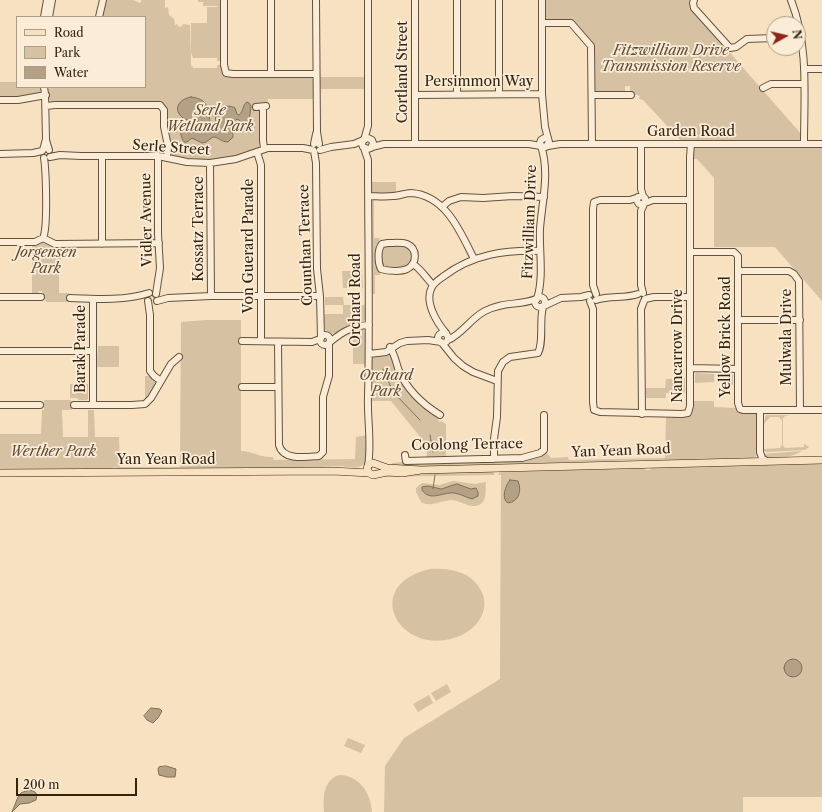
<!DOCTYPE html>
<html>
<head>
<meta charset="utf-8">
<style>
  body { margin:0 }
  #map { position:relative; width:822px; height:812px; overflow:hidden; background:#f7e1c1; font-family:"Libre Caslon Text",serif }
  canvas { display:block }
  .legend { position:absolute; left:16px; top:16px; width:130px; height:72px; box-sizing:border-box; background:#faecd7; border:1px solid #aa9c87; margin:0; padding:5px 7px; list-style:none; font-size:12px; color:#332410 }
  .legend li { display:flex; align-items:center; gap:8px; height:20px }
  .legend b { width:20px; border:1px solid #aa9c87 }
  .north { position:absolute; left:766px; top:16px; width:40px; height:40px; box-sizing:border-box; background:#faecd7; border:1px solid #aa9c87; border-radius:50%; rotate:82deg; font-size:11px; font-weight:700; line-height:16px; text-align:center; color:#332410 }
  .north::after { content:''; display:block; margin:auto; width:14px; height:18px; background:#8f2418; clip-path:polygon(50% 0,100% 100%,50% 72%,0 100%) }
  .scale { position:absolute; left:16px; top:778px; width:121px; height:18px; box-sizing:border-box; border:2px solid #332410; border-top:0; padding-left:5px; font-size:12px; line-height:14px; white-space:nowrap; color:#332410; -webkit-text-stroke:3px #faecd7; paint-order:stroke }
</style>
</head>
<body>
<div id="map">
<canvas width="822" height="812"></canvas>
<ul class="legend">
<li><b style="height:5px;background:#f7e1c1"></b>Road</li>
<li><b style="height:11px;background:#d6c1a3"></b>Park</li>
<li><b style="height:11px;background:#b4a185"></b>Water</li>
</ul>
<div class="north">N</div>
<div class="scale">200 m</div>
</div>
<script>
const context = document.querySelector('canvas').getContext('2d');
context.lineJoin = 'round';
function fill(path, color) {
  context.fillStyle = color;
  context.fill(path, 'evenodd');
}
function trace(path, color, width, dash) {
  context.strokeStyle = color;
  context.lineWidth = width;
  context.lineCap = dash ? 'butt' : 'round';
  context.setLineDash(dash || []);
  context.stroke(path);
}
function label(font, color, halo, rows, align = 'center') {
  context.font = font + ' "Libre Caslon Text",serif';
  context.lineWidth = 3.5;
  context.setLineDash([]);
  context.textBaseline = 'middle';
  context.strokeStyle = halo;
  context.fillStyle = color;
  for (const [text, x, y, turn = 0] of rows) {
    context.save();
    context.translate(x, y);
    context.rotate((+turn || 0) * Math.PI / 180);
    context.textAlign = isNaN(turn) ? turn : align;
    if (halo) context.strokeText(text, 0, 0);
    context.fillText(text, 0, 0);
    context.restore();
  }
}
const green = new Path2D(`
  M106 0H133L140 3 142 0H165V8L168 7 169 15 174 19 175 25 177 24 179 27 182 26 183 24 190 25C190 39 191 53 191 66L193 67V68H217V65H222L223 73 229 76 311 77 314 81V99H268L267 104H255L260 110V143L259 148C231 159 203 164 173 156L171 155 166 121 157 102H51L48 98V87H145V17H102Z
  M198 0H221L222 11 221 14V61H217V58H193L191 52V23H207V26V7H217V6H203V2H198Z
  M545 0H691L690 4 691 8 802 135 801 139 798 141 682 142 643 100 639 99 640 97 638 95H633L630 92V86H625V93H597L594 90V47L574 22 548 20 545 18 544 15 545 12Z
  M319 77H364L366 89H319Z
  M0 82H17V87H43L41 93 20 97 0 98Z
  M694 147H822V301L775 247H714V178L697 159H692Z
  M370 182H396V194L373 193 370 190Z
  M374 198V238H380L377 247 380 275H375V294H370L371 200Z
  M43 242 61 246V271L59 272V293H69L68 302H46L42 291H39L36 295H32V245Z
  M384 245H403L412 250V262L404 268H384L381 263 382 247Z
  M342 271H362L363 288H343Z
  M325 297H343L344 305H364L366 309 365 320C361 323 355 323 350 325 343 328 337 334 329 334L325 329 323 314H343V305H325Z
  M206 320H241V451C252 451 262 458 273 457L274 460 355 459 356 437 368 435 367 462C361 469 351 468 342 466L275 469H117L116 467 110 469H0V434H41L42 410H44V400H71L72 410H62L63 437H88V410H94L95 437H119L120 467H180L181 322Z
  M361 328 366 332V364H353V339H351V330Z
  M98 346H119V367H97Z
  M389 353H391L398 371 437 416 439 422 441 421 446 424V455L444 458 427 459 426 444 391 401H370L371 358Z
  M696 373 714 374V382L695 383V375Z
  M724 373H731L733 375V385H724Z
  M145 376H150L156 381C157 388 150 397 145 401Z
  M685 378V393H666V398H646V388H665L666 379Z
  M70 384H88V399L86 400H79L77 398H70Z
  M692 401H714V407L736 408 740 412H753L757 414V456L753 458 730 460H644L432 467 392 466V463L403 462 518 460 545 451 551 458 568 457 569 460 665 458 666 416H689L692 411Z
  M766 415H790L785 416 783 418V446L785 448 804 447V444L809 447 805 450 767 452 764 451V449L780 448 782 445V420L779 417H770L764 424 765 417Z
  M802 451C792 457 775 461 763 457V454Z
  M812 462 822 464V797H743V812H384L385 766 404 738 500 679 501 475H498L500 472 643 468 646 470H649L653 467Z
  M492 471 495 475 376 477 413 473Z
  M453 481 475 484 486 482C485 489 487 498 482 503 471 511 463 501 452 500 442 500 431 508 421 502L416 492V488L422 483 439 485Z
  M430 569C445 568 464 570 475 582 496 604 479 631 454 638 398 655 361 585 430 569Z
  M447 684 451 692 436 701 431 693Z
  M429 695 433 703 418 712 413 704Z
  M348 738 365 745 361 753 344 746Z
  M339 775C359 775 371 793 372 812H324C323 798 323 780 339 775Z`);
const water = new Path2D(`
  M191 97C208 99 208 107 210 122L213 126 216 123 215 112 218 108C224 106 230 105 235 108L237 114 239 115C244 111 242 105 247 102L249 103 251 106 249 123 250 131 248 132C242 129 243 121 237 119L232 123 233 137 228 142C221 142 219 137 213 137L206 142 202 143 192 138 187 142H184C181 138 179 129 181 125 188 124 192 132 200 130L202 127 199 122C194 121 188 121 183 118 172 109 179 99 191 97Z
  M510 480 518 481C522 490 519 502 508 503 501 499 505 486 510 480Z
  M457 484 471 489 476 488 478 492V496L472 499C465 497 461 494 454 493 442 492 430 502 422 490V487L428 486 441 489Z
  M784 668a9 9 0 1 1 18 0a9 9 0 1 1-18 0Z
  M151 708 160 709 162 711 158 718 153 723 147 720 144 716Z
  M166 766 176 769 175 777H167L159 775 158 769 159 767Z
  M30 790 35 792 37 795 36 800 29 803 20 804 12 812 18 797 21 793Z`);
const stream = new Path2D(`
  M383 369 393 392 420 420
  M430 435 433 452
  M433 489 435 475`);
const minor = new Path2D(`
  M224 0V65L226 73 233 74H316
  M271 0V74
  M316 0 317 132 319 144
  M415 0V144
  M457 0V94
  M499 0V94
  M542 0V94L545 127 549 142 546 147 541 146 540 143 541 140 544 138 548 139
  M694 0 693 3 694 8 730 48 736 47 747 39 774 38
  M791 0C809 46 804 95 804 144
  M44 17 47 0
  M49 17 52 0
  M99 17 103 0
  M542 23H571L591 46 592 144
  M804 69H822
  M763 88 771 84H804
  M415 95 542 94
  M592 95H631
  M0 100H18L46 95
  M46 106 55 105H160L164 110V127L168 146 167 157
  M256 107 266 106
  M263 107V140L264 149
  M46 140 49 150
  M364 140 368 126V0
  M314 144 316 134
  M641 144V189L643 196
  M548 146 560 144H822
  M372 147 384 144H529L541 146
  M364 148 368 160C368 238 370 317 368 396 367 419 372 442 368 466
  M43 150 46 139 45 94 44 87
  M320 150 331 147 354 144 368 138 372 140 373 143 371 148 368 149 363 147 362 144 363 140
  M314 151 316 163 317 269 320 296 321 338
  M257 152 261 165V341
  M0 154 33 153 42 151
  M102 156V244
  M50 157 60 155 81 156H158L187 162 210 163 236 159 268 148H303L313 150
  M210 163 211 296
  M368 196C376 196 384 197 393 196 399 196 405 193 411 193 446 195 461 233 474 259
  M645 203 653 200H690
  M442 207 449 201 461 197 483 198 513 196 544 197
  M43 238 55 244 159 243
  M43 238C48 228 46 171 44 158
  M0 242H35L43 238
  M388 243C394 243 401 242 407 244 418 249 417 264 407 269 400 272 388 271 381 269 378 263 377 250 382 244Z
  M690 252H734L738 256V403L740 409 743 410H822
  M413 264C422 270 426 278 433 285
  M738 271H789L794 274 799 281 800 410
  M643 293 641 285V211L644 204
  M156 294 160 268 158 234V156
  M596 294 593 285V209L594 202 600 200H630L642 196 645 198V203L643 204H639L637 201 638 197
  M535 302a5 5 0 1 1 10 0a5 5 0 1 1-10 0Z
  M0 297H41
  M70 298C94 299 126 301 149 293
  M93 299V405
  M537 299C544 277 539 251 540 229 542 202 550 173 541 146
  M645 299 654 297H690
  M596 300C610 295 624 299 638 294
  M148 301 150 315V371L154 376 161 381
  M157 301 168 298 211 296H320
  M590 301 593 309V402L594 410 600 412 682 414 688 413 690 406V157L691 144
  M544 306 561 298 581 297 589 295
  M738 320H800
  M438 338a5 5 0 1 1 10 0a5 5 0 1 1-10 0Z
  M446 333C437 323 425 303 431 289 433 283 440 279 444 276 473 254 505 250 540 251
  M320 340a5 5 0 1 1 10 0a5 5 0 1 1-10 0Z
  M448 340C462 334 471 318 485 311 504 301 519 306 536 299
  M242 341 312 342 320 339
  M278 342 279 445C283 461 306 457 319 456L323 452V397L329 376V343
  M330 342C342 332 352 326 369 325
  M442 343 454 358 463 366 473 372 497 381
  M390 347C395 355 396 363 399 371 408 391 422 404 440 415
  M0 351H93
  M369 354 386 352 400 343 407 341 428 340 441 342
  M690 368 738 369
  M242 387H278
  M0 405H40
  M74 405H132L145 404 151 398 171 364 179 357
  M760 410V452L762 458 766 461
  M642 414 641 309 644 301
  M405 455 406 461 522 458 540 453 544 450V415
  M494 459V439L497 417 498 371 503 362 510 357 538 353C544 342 539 321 543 307`);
const major = new Path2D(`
  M421 470 402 473 387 472 373 475 369 473 367 468 369 464 373 463 387 468 421 470 822 460
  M0 473 333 471 369 473`);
const parkNames = [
  ["Fitzwilliam Drive",671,51],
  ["Transmission Reserve",671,67],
  ["Serle",210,111],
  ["Wetland Park",210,127],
  ["Jorgensen",46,253],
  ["Park",46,269],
  ["Orchard",386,376],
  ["Park",386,392],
  ["Werther Park",53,452]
];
const streetNames = [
  ["Cortland Street",403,72,-90],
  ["Persimmon Way",479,82],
  ["Garden Road",691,132],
  ["Serle Street",171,148,4],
  ["Vidler Avenue",147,220,-91],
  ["Fitzwilliam Drive",530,222,-88],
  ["Kossatz Terrace",199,229,-90],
  ["Counthan Terrace",306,245,-92],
  ["Von Guerard Parade",249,246,-90],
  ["Orchard Road",356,300,-90],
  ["Yellow Brick Road",726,337,-90],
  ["Mulwala Drive",787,337,-90],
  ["Nancarrow Drive",678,346,-90],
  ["Barak Parade",81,349,-90],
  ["Coolong Terrace",467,445,-1],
  ["Yan Yean Road",621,451,-2],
  ["Yan Yean Road",166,460]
];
fill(green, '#d6c1a3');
fill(water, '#b4a185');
trace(water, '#806f56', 1);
trace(stream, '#806f56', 1);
trace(minor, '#64533c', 8);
trace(major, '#332410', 8);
trace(minor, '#faecd7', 6);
trace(major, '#f7e1c1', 7);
label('italic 14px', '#5c4b35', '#faecd7', parkNames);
label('14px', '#332410', '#faecd7', streetNames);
</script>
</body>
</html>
